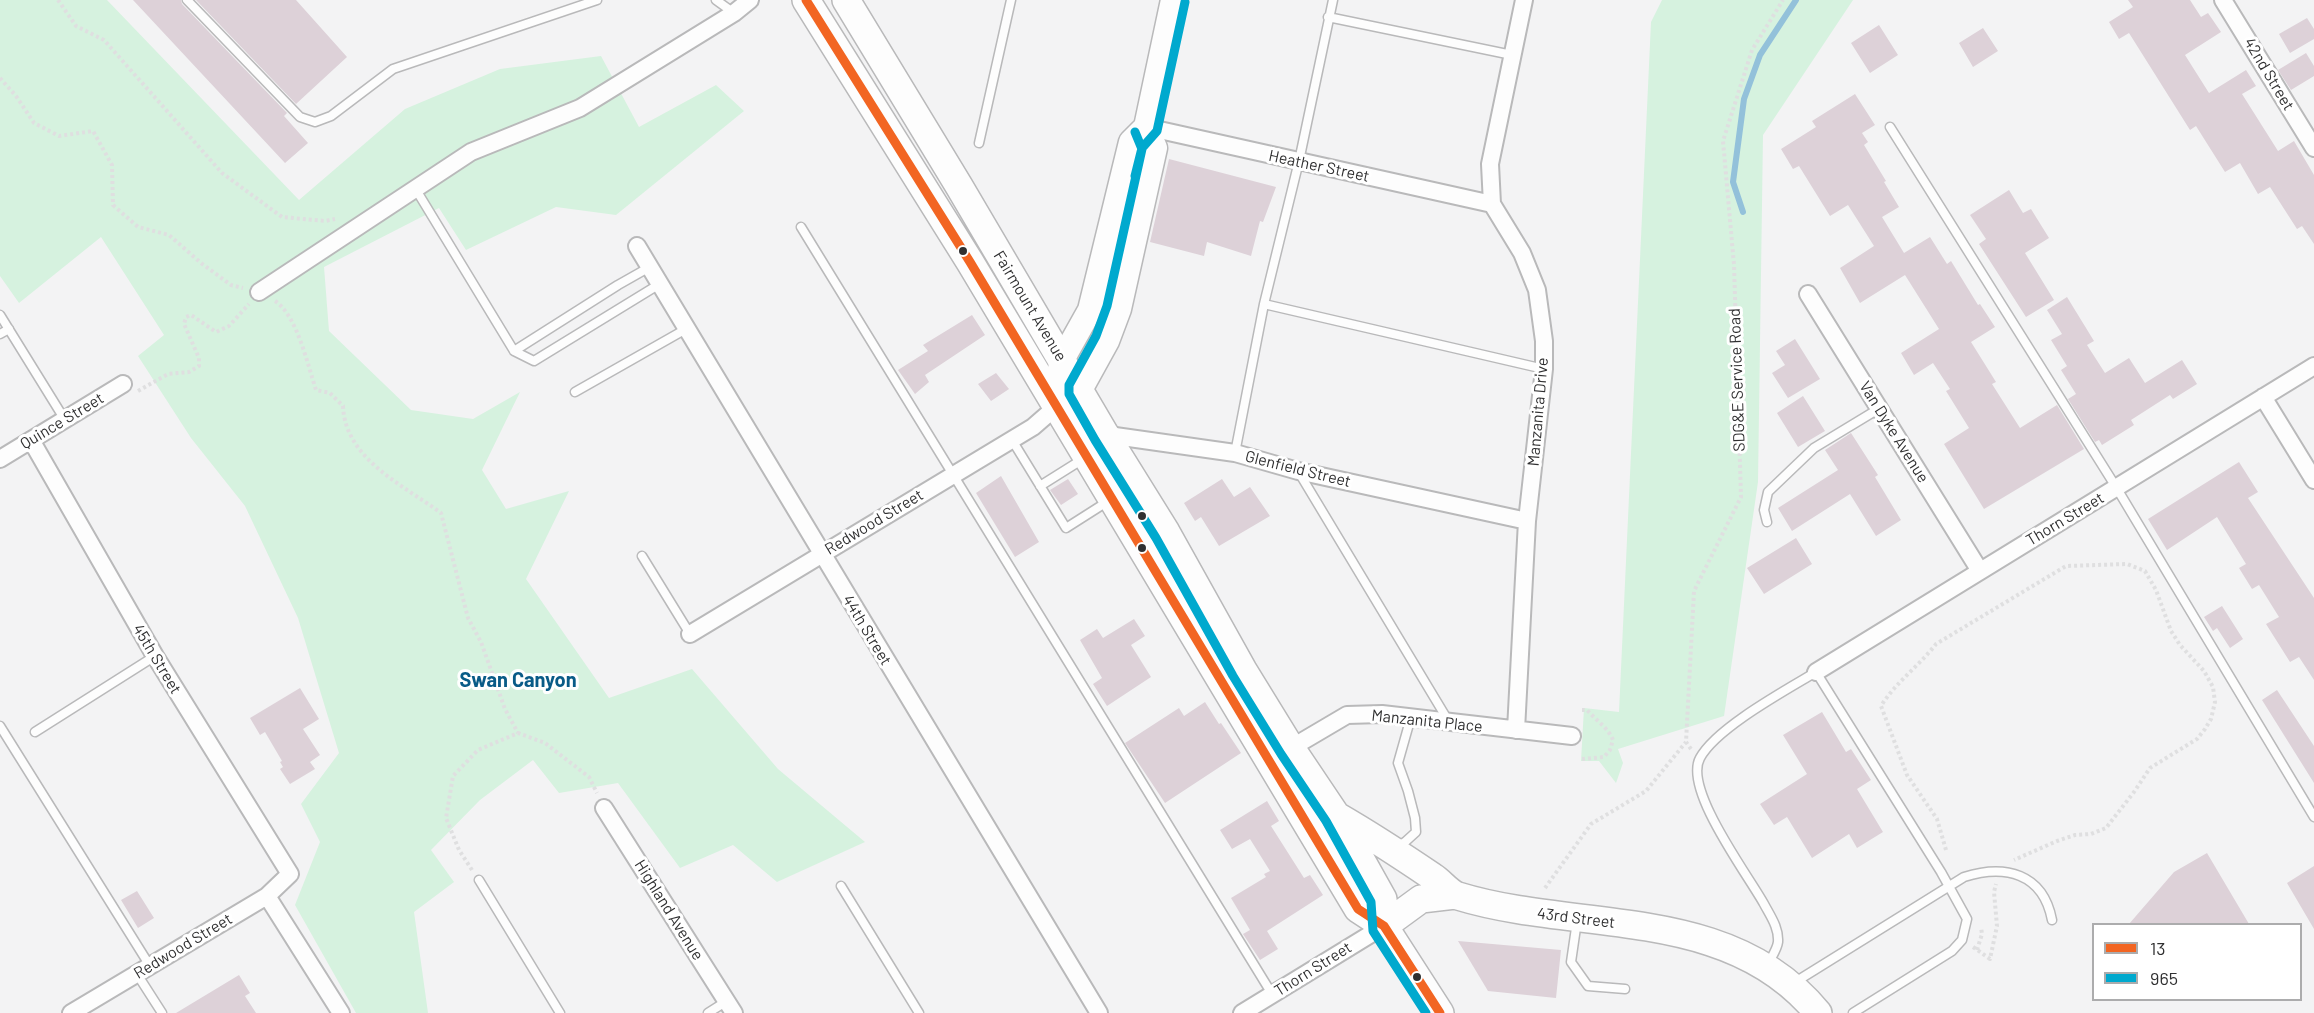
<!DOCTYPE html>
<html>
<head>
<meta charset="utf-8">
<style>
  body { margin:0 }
  #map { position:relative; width:2314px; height:1013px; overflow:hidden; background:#f3f3f4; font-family:Barlow,sans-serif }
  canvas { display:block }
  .legend { position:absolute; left:2092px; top:923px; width:210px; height:78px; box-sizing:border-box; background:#fff; border:2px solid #acacad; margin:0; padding:8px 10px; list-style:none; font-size:18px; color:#303031 }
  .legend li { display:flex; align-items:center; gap:12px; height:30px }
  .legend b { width:30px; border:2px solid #acacad }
</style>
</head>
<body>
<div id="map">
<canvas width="2314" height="1013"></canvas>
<ul class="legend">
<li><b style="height:8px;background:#f26522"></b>13</li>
<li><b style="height:8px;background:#00a9ce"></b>965</li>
</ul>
</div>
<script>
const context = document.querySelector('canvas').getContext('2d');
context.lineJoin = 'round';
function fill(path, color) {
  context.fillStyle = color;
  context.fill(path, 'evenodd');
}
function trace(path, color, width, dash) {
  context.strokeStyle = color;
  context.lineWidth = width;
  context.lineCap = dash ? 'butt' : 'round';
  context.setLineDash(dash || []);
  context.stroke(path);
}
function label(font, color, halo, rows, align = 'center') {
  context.font = font + ' Barlow,sans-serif';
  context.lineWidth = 6;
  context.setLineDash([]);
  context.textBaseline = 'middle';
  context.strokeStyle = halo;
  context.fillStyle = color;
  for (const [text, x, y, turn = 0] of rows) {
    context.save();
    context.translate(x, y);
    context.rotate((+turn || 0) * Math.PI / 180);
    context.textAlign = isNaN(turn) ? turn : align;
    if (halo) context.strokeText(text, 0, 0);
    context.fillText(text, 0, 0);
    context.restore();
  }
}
const green = new Path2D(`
  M0 0H107L299 200 405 109 500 69 601 56 639 127 716 85 744 111 616 215 556 207 466 250 439 208 324 267 329 331 411 410 473 419 520 392 482 470 506 509 569 491 526 579 609 698 692 669 778 769 865 842 777 882 733 845 680 868 618 783 559 793 533 760 480 800 431 850 454 882 414 912 428 1013H356L295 905 320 842 301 804 339 753 298 618 245 506 191 438 138 356 164 335 101 237 19 303 0 276Z
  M1662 0H1853L1763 135 1758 482 1724 716 1618 749 1623 763 1616 783 1599 761H1581L1584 708 1619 712 1651 22Z`);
const stream = new Path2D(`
  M1743 212 1733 182 1744 99 1760 55 1796 0`);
const building = new Path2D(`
  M133 0H181L182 4 287 113 284 116 308 143 285 163Z
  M196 0H296L347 57 296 104Z
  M2128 0H2190L2201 17 2208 13 2221 32 2185 55 2209 93 2246 70 2256 86 2242 94 2278 151 2294 141 2314 175V244L2302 226 2297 229 2270 187 2258 194 2240 163 2225 172 2196 126 2190 130 2129 33 2119 39 2109 22 2133 7Z
  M2307 18 2314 29V39L2290 53 2279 34Z
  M1879 25 1898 55 1870 73 1851 43Z
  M1983 28 1998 51 1973 67 1959 43Z
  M2306 53 2314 66V76L2291 90 2278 70Z
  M1855 94 1875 125 1862 133 1868 142 1864 145 1886 181 1884 182 1899 207 1882 217 1904 253 1930 237 1947 264 1951 261 1978 305 1980 304 1995 327 1971 342 1996 382 1992 384 2020 428 2057 405 2084 449 1984 509 1944 444 1969 428 1946 391 1950 389 1933 363 1914 375 1901 353 1939 329 1905 275 1860 303 1840 268 1874 246 1848 205 1830 216 1799 166 1793 169 1781 149 1816 127 1812 121Z
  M1169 159 1276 187 1263 222 1260 221 1251 256 1207 242 1204 256 1150 242Z
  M2009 190 2023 213 2031 209 2049 238 2025 253 2054 300 2026 317 1979 244 1986 239 1970 215Z
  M2067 297 2094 341 2087 345 2105 373 2129 358 2145 383 2182 360 2197 384 2173 399 2170 395 2131 420 2134 425 2102 445 2099 440 2095 442 2068 399 2076 394 2061 370 2067 366 2051 340 2062 334 2047 310Z
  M972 315 985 335 925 375 929 382 915 394 898 370 928 351 923 345Z
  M1795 339 1820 379 1788 398 1772 373 1785 365 1776 351Z
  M996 373 1009 389 991 401 978 384Z
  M1803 396 1825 431 1798 447 1777 413Z
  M1851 433 1878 475 1875 477 1901 520 1876 536 1850 494 1792 531 1778 508 1838 470 1825 450Z
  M2239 462 2258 492 2248 498 2314 598V680L2299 657 2290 662 2266 624 2279 617 2259 585 2252 589 2239 568 2246 564 2217 517 2167 550 2148 519Z
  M1001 476 1039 542 1015 557 976 493Z
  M1068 479 1078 494 1061 505 1050 490Z
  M1222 479 1234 497 1250 487 1270 516 1219 546 1201 517 1195 521 1184 503Z
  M1796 538 1812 564 1764 594 1747 568Z
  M2222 606 2243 639 2230 648 2217 628 2213 631 2204 617Z
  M1134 619 1145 636 1131 645 1151 677 1107 706 1093 684 1102 678 1080 640 1097 629 1103 638Z
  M300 688 319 719 303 729 320 755 310 762 315 769 290 784 280 769 283 767 280 762 282 761 265 732 260 735 250 718Z
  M2277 690 2314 746V783L2262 700Z
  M1205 702 1219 724 1221 723 1241 753 1165 803 1125 743 1179 708 1184 716Z
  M1822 712 1846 752 1851 749 1871 780 1857 789 1883 832 1857 848 1849 834 1812 858 1787 817 1774 825 1760 804 1807 774 1783 735Z
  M1267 801 1279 821 1271 826 1304 878 1310 875 1323 895 1267 931 1278 949 1260 960 1243 934 1250 930 1231 898 1266 877 1264 874 1270 871 1250 839 1232 849 1220 830Z
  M2207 853 2249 924H2129L2174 872Z
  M2314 866V929L2287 883Z
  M137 891 154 918 138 928 121 900Z
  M1458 941 1561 950 1556 998 1488 991Z
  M239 975 250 993 245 996 256 1013H176Z`);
const path = new Path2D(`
  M58 0 76 26 104 40 222 173 282 217 325 221 335 219
  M0 78 16 96 34 123 59 136 93 131 112 165 113 205 138 227 169 235 201 263 231 285 243 288
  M275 301C297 315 308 366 316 390L330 393 343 406C345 459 403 485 441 513L468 618 481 642 505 709 518 733
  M138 391 168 374 189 372 199 366V358L184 324 186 317 191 315 216 332 229 326 249 304
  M1691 749 1686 742 1694 591 1741 497 1734 265 1723 141 1752 50 1783 0
  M1582 759 1604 757 1610 750 1613 740C1609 729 1596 720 1587 710H1582
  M1946 850 1937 819 1907 775 1881 706C1895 683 1919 666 1936 644L2066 566 2127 564 2145 571 2156 590 2171 631 2180 645 2204 671 2213 687 2215 702 2211 719 2205 729 2197 739 2150 768 2134 792 2106 828 2091 834 2075 835 2057 841 2014 860
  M472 870 459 850 446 818 453 776 478 750 518 733 545 743 589 777 597 793
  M1545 888 1591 824 1646 791 1686 742
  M1973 947 1990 959 1997 926 1994 892 1996 884
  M1977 950 1982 934 1981 927`);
const lane = new Path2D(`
  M187 0 300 117 315 122 331 116 393 69 597 0
  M716 0 734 13
  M1328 17 1512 55
  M1890 127 2116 487 2314 817
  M979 143 1011 0
  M415 188 514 351 618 285 648 268
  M801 227 1272 994
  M1264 304 1544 369
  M0 315 65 420
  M0 334 9 329
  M514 351 534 361 658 285
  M575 392 686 329
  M1012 440 1066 528 1110 500
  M1235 453 1264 304 1299 161 1333 0
  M1298 471 1449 722
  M1040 486 1083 459
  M1767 522 1764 510 1768 492 1814 448 1880 408
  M642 556 690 634
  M0 726 150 966
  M35 732 155 656
  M1397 847 1405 842 1416 832 1415 818 1408 791 1398 763 1411 717
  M479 880 560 1013
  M841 886 919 1013
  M1577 921 1571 962 1588 986 1625 989
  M1767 967C1770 959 1777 950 1778 942 1779 928 1771 917 1764 904 1748 875 1683 789 1700 758 1716 728 1786 690 1816 672L1941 872 1967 919 1962 940 1952 951 1853 1013
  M137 974 162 1013
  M1792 984 1964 877C2005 864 2043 873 2052 920
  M708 1013 727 1001`);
const street = new Path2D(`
  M2223 0 2314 148
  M1146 127 1492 204
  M637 246 1099 1013
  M259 292 471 152 580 108 734 13 750 0
  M1808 294 1980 571
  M2263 397 2314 480
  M1101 434 1235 453 1298 471 1527 521
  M31 440 155 656 290 874 267 896 71 1013
  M0 459 123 384
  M690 634 1033 427 1056 407
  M1816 672 2314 366
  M1516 730 1527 521 1544 369V341L1537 290 1522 253 1492 204 1490 164 1524 0
  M1291 748 1347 715 1382 714 1572 736
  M604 808 734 1013
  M267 896 341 1013
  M1242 1013 1384 926`);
const secondary = new Path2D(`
  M1065 401 1080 390 1107 341 1119 309 1155 148 1146 127
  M1056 407 1057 383 1062 360 1090 310 1131 142 1146 127 1173 0`);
const primary = new Path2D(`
  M806 0 970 262 1358 909 1384 926 1440 1013
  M846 0 959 186 1105 434 1166 532 1243 670 1291 748 1336 815 1383 899 1384 926
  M1337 816C1370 835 1402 856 1433 877 1441 882 1449 893 1458 896 1578 933 1729 904 1818 1013
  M1384 926 1421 899 1455 895`);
const bus1 = new Path2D(`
  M806 0 970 262 1358 909 1384 926 1440 1013`);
const bus2 = new Path2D(`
  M1135 132 1142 149 1107 306 1096 336 1069 385V394L1095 440 1156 538 1233 676 1281 754 1326 821 1371 902 1373 931 1426 1013
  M1135 176 1142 148 1157 131 1185 2`);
const markers = [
  [963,251,5,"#303031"],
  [1142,516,5,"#303031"],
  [1142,548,5,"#303031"],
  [1417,977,5,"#303031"]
];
const streetNames = [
  ["42nd Street",2269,74,59],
  ["Heather Street",1319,166,12],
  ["Fairmount Avenue",1030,306,59],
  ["SDG&E Service Road",1737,380,-92],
  ["Manzanita Drive",1538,412,-85],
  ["Quince Street",62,421,-31],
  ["Van Dyke Avenue",1894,432,58],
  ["Glenfield Street",1298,469,14],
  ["Thorn Street",2065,519,-31],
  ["Redwood Street",874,522,-31],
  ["44th Street",867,630,59],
  ["45th Street",157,659,59],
  ["Manzanita Place",1427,721,6],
  ["Highland Avenue",669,910,58],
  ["43rd Street",1576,918,7],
  ["Redwood Street",183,946,-31],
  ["Thorn Street",1313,969,-32]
];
const quarterNames = [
  ["Swan Canyon",518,680]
];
fill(green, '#d6f2df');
trace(stream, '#93c1da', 6);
fill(building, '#ddd1d8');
trace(lane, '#b9b9ba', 11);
trace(street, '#b9b9ba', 20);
trace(secondary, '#b9b9ba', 27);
trace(primary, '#b9b9ba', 30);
trace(path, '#dfdfe0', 4, [3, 3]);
trace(lane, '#fdfdfd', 8);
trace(street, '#fdfdfd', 16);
trace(secondary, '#fdfdfd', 24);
trace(primary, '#fdfdfd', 27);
trace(bus1, '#f26522', 9);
trace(bus2, '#00a9ce', 9);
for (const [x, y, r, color] of markers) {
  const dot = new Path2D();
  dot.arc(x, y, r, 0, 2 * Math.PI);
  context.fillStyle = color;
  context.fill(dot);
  trace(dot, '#fff', 2);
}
label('16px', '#303031', '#fff', streetNames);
label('bold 20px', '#095b87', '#fff', quarterNames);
</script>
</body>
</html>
